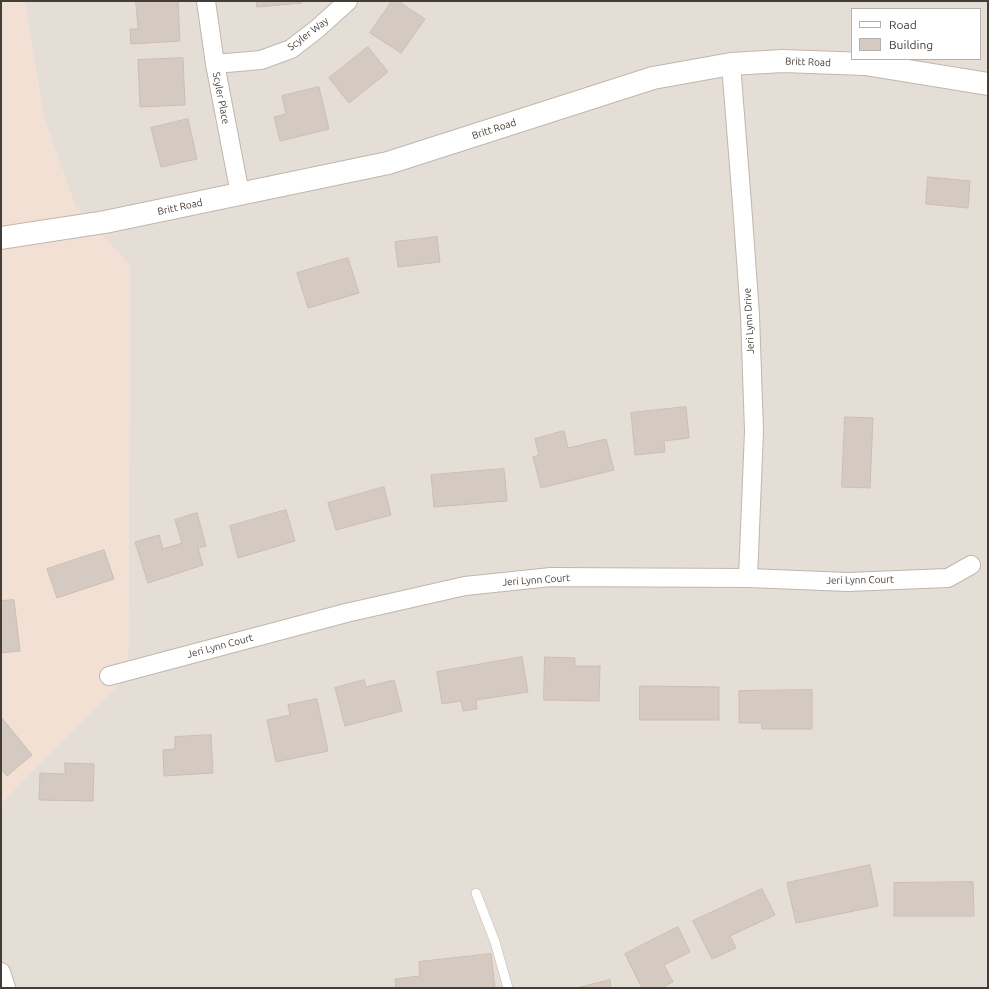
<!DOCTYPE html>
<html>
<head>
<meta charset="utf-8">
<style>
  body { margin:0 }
  #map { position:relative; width:989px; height:989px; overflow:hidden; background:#f2ede7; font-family:Ubuntu,sans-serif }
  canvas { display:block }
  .frame { position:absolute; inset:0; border:2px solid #443d37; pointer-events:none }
  .legend { position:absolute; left:851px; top:8px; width:130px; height:52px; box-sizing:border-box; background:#fff; border:1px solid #b4b1af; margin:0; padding:5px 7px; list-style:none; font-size:12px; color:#443d37 }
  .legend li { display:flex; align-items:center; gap:8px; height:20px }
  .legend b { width:20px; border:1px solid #b4b1af }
</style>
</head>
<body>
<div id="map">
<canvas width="989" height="989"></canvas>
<div class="frame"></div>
<ul class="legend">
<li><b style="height:5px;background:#fff"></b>Road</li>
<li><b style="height:11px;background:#d5cac1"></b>Building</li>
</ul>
</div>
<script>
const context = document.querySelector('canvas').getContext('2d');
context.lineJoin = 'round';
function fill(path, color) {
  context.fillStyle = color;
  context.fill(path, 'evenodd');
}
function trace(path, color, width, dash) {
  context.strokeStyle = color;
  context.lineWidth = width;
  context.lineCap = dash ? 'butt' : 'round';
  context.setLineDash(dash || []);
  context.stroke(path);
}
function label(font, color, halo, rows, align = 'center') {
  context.font = font + ' Ubuntu,sans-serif';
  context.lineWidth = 3;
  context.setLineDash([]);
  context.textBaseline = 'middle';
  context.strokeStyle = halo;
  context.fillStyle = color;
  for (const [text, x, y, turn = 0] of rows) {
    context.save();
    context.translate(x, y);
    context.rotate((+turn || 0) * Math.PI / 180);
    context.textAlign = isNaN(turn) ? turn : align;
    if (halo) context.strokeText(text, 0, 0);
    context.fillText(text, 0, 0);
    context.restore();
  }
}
const residential = new Path2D(`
  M25 1H988V988H1V803L128 675 130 266 75 206 43 115ZM852 9H980V59H852Z`);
const commercial = new Path2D(`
  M1 1H25L43 115 75 206 130 266 128 675 1 803Z`);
const building = new Path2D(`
  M136 1H178L180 41 131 44 130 29H138Z
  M257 1H302V3L257 7Z
  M392 1H398L425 19 401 53 370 33Z
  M368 47 388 72 349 103 329 78Z
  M183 58 185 105 140 107 138 60Z
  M319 87 329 129 280 141 274 117 286 114 282 96Z
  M188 119 197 159 161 167 151 128Z
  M928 177 970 181 968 208 926 204Z
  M437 237 440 262 398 267 395 242Z
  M348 258 359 293 308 308 297 273Z
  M686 407 689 438 664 441 665 452 635 455 631 413Z
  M845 417 873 418 870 488 842 487Z
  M564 431 568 448 606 439 614 470 541 488 533 457 539 455 535 439Z
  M504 469 507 501 434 507 431 475Z
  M384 487 391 515 336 530 328 503Z
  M286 510 295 541 238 558 230 526Z
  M197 513 206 546 198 548 203 565 148 583 135 542 159 535 163 549 182 543 175 520Z
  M104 550 114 579 57 598 47 569Z
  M14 600 20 651 1 653V601Z
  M522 657 528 692 476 700 477 709 463 711 461 701 442 704 437 672Z
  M545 657 575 658V666H600L599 701 544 700Z
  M364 680 366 687 394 680 402 711 345 726 335 688Z
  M640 686 719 687V720H640Z
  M812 690V729H762L761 723H739V691Z
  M317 699 328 751 276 762 267 720 290 715 288 705Z
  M1 717 32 755 7 776 1 769Z
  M211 735 213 773 164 776 163 750 175 749V737Z
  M65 763 94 764 93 801 39 800 40 773 65 774Z
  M870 865 878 906 796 923 787 883Z
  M973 882 974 916H894V883Z
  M762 889 775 915 730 936 736 948 712 959 693 921Z
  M678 927 690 952 664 965 673 982 661 988H642L625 954Z
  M491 954 495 988H396L395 979 420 976 419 962Z
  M610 980 611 988H577Z`);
const service = new Path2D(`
  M476 893 495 942 508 988`);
const minor = new Path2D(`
  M206 1 215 64 240 194
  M215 64 261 60 291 49 317 29 348 1
  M731 64 742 204 750 315 754 431 748 578
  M109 676 346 613 465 586 551 577 748 578 848 582 948 578 971 565
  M1 972 6 988`);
const tertiary = new Path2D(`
  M1 238 105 222 388 163 653 78 731 64 783 61 865 64 988 84`);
const streetNames = [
  ["Scyler Way",308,34,-37],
  ["Britt Road",808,62,2],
  ["Scyler Place",221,98,79],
  ["Britt Road",494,129,-18],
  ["Britt Road",180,207,-12],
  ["Jeri Lynn Drive",749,321,-93],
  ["Jeri Lynn Court",536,580,-4],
  ["Jeri Lynn Court",860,580,-1],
  ["Jeri Lynn Court",220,646,-15]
];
fill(residential, '#e5ded6');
fill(commercial, '#f2e0d4');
fill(building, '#d5cac1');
trace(building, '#cdbeb2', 1);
trace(service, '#c0b6ae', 10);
trace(minor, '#c0b6ae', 20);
trace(tertiary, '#c0b6ae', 24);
trace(service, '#fff', 9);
trace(minor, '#fff', 18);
trace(tertiary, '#fff', 22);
label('10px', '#443d37', '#fff', streetNames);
</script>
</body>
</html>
